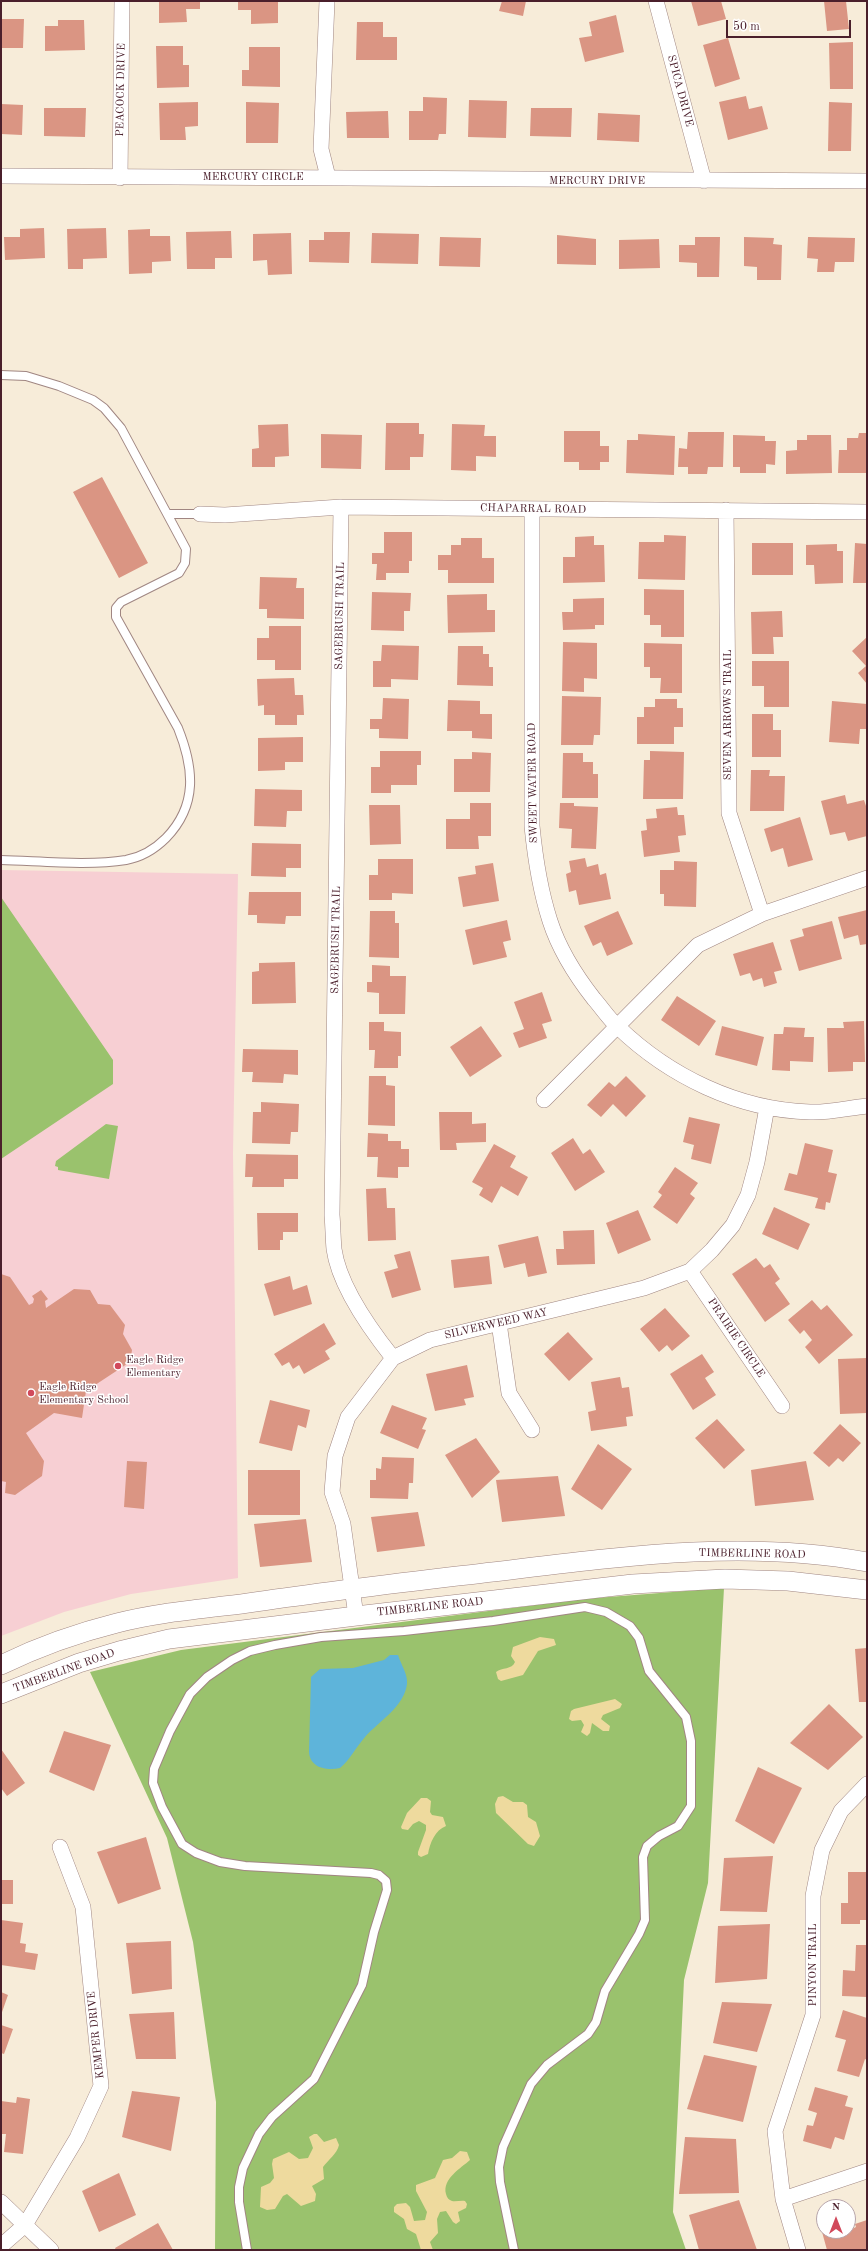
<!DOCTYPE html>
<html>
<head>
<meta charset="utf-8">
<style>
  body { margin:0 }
  #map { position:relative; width:868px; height:2251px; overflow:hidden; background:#f7ecd9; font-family:"Old Standard TT",serif }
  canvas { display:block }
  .frame { position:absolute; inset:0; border:2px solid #4a1f2b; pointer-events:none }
  .north { position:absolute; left:816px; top:2199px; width:40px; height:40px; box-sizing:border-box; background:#fff; border:1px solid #b7a5aa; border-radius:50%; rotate:0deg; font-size:11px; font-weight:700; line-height:16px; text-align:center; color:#4a1f2b }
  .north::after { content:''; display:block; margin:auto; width:14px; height:18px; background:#d1495b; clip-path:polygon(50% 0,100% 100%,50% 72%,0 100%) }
  .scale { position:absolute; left:726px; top:20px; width:125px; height:18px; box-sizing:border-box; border:2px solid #4a1f2b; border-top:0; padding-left:5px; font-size:12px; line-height:14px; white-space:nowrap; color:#4a1f2b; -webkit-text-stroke:3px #fff; paint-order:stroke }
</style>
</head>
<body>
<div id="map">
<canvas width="868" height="2251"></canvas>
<div class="frame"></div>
<div class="north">N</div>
<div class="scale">50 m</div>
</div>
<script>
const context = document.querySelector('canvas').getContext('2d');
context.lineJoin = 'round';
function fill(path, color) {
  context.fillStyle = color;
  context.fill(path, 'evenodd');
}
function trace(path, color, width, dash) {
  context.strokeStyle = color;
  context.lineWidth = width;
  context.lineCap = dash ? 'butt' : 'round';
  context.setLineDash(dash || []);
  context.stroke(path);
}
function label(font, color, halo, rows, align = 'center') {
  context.font = font + ' "Old Standard TT",serif';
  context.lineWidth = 3;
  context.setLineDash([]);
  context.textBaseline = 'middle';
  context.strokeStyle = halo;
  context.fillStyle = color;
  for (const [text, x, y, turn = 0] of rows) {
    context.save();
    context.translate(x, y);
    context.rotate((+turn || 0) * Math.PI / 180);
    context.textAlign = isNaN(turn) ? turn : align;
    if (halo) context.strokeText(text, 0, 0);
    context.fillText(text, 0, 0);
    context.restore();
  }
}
const built = new Path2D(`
  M1 870 238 874 233 1153 238 1578 131 1594 64 1612 1 1636Z`);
const green = new Path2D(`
  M1 897 113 1060V1084L1 1159Z
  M106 1124 118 1126 109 1179 58 1170V1167L55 1166 56 1161Z
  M724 1588 708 1883 684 1980 673 2212 686 2250H215L216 2102 193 1942 167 1838 90 1672 181 1650 583 1599Z`);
const sand = new Path2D(`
  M540 1637 554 1639 556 1645 538 1651 523 1675 501 1681 498 1679 496 1672C502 1667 512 1670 515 1662L511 1656 513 1647Z
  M615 1699 622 1704 620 1708 603 1715 601 1719 610 1726 609 1731H603L592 1723 590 1733 587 1736 581 1732 584 1725 581 1720 572 1721 569 1719 571 1711 574 1709Z
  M503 1796 513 1802H523L527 1805 528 1817 536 1822 540 1836 534 1846 528 1844 496 1813 495 1804 498 1797Z
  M421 1798H427L431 1801 430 1812 432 1815 443 1817 446 1826C435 1830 430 1843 428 1854L421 1857 418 1855V1852L426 1830V1825L419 1821 413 1824 408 1830 402 1829 401 1827 407 1813Z
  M314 2134H317L324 2142 336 2138 339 2145C337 2154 328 2160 323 2167L324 2179 312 2186 316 2194 315 2201 301 2206 287 2194 283 2196 275 2209 267 2210 260 2207 261 2187 270 2183 274 2178 272 2164 273 2159 289 2152 299 2159 308 2158 313 2148 309 2137Z
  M460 2151 467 2152 470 2160C461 2168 442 2179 446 2194 447 2198 449 2200 452 2201 456 2202 461 2200 465 2201L467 2204 466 2208 458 2212 460 2221 456 2224 453 2222 446 2211 440 2212 437 2219 438 2233 430 2242 433 2250H421L416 2234 407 2229 404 2219 394 2212V2207L397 2204 406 2203 410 2207 414 2221 425 2220 427 2212 416 2191V2185L435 2178 443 2160 452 2158Z`);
const water = new Path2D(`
  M390 1655H398C401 1665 408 1674 407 1684 404 1707 379 1721 365 1737 356 1747 350 1760 340 1768 327 1771 310 1768 309 1752L311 1677 320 1669 353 1668 384 1660Z`);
const building = new Path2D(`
  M159 1H200V9H186L187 22 159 23Z
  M238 1H278V23L251 24V10H238Z
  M502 1H526L523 16 499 11Z
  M691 1H721L726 19 698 26Z
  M824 1H846L849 29 827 31Z
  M616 15 624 52 585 62 579 38 592 36 589 22Z
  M1 19H24L23 48H1Z
  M58 20H84L85 50 45 51V26H58Z
  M357 22H383V37H397V60H356Z
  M728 38 740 79 715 87 703 45Z
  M853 42V89H830L829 43Z
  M156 46H183V65H189V87L157 88Z
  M249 47H280V87L242 86V70H249Z
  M746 96 749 109 762 106 768 129 728 140 719 102Z
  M423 97 447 98 446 134H439L438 140H409V111H423Z
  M469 100 507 101 506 138 468 137Z
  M198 102V126L185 127 186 140H160L159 103Z
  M246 102 279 103 278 143H246Z
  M829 102 852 103 851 151H828Z
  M1 104 23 105 22 135 1 134Z
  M44 108H86L85 137 44 136Z
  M531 108H572L571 137 530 136Z
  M388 111 389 138H347L346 112Z
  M598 113 640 115 639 142 597 140Z
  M44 228 45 258 5 260 4 237H20V229Z
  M106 228 107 258 83 259V269H68L67 229Z
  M150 229V236H170L171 261 152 262V273L129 274 128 230Z
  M231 231 232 258H215V269H187L186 232Z
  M324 232H350L349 263 309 262V240H324Z
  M291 233 292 274 268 275 267 260 253 261V234Z
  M372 233 419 234 418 264 371 263Z
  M557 235 596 239V265L557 264Z
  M440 237 481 238 480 267 439 266Z
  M695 237H720L719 277H697V263L679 262V245H695Z
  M744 237 774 238 773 244 782 245 781 280H757V267L744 266Z
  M808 237 855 238 854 262H835L834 272H817L818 259 807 258Z
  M659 239 660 268 619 269V240Z
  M386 423H419V434H424L423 457H410V470H385Z
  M288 424 289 456 275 457V467H252V449L259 448 258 425Z
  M452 424 485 425 484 436H496V457L476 456V471L451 470Z
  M564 431H600V446H609V462H600V470H579V462H564Z
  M688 432H724L723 467H708L707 474H688V467H678L679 448 687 449Z
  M859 433H867V473H838L839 450H847V438H858Z
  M321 434 362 435 361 469 321 468Z
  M638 434 675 436 674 475 626 473 627 440H638Z
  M733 435 765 436V441H776L775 465 766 464V473H740V467H733Z
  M807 435H831L832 473 786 474V451L797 450V440H807Z
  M102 477 148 563 119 578 73 492Z
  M384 532H412V561H409V573H386V580H376L377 564H372V553H384Z
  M664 535 686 536 685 580 638 579 639 542H664Z
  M594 536V545H604L605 582 563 583V557H575V537Z
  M461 538H482V558H494V583H448V570H438V555H451V545H461Z
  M752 543H793V575H752Z
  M855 543 867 544V583H853Z
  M837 544V551H843V583L815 584 814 565H806V545Z
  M260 577 297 578 296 588H304V619L267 618V609H259Z
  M644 589 684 590V637H661V625H650V615H644Z
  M372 592 411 593 410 611H404V631L371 630Z
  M487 594V610H495V632L448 633 447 595Z
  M604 598V625H595V629L563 630 562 612H573V599Z
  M782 611 783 637H773L774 654H752L751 612Z
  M269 626H301V670H275V660H257V638H269Z
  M867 637V684L858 673 866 666 852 651Z
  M563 642 597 643V679L584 678V692L562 691Z
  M644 643 682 644V693H660L661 678H650V667H644Z
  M382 645 419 646 418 680 391 679V687H373V661H381Z
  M458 646H483V654H489V667H493V686L457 685Z
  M752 661H789V707H764V686H752Z
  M294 678 295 695H303L304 715H297V725H275V715H264V705L258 706 257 679Z
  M562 696 601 697 600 735H594L593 745H561Z
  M383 698 409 699 408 739 379 738V729H370V719H382Z
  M655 699H677V708H683V727H674V744H637V717H644V707H655Z
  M448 700 480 701V714H492V739L472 738V731H447Z
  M832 701 867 704V729H860L859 744 829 742Z
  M752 714H773V730H781V757H752Z
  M303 737V762H285V770L258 771V738Z
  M380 751H421V765H417V785H391V793H371V767H380Z
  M650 751 684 752 683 799H643L644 760H650Z
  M472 752 491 753 490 792H454V759H472Z
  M563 753H583V762H593V774H598V798H562Z
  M751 770H770L769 776H785L784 811H750Z
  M255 789 302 790V811H287L286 827 254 826Z
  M845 795 847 804 864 800 867 809V836L848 841 845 832 830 835 821 801Z
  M470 803H491V836H478L479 849H446V819H470Z
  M560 803H574V806L598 807 596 849 571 848 572 829 559 828Z
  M369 805H400L401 844 370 845Z
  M677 807 678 815H684L686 835 678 836 680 852 644 857 641 831 647 830 646 819 657 818 656 809Z
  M800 817 813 860 788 867 783 848 771 852 764 829Z
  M252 843 301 844V868H286V877L251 876Z
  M585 858 587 867 598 864 600 875 606 873 611 899 579 905 576 890 569 892 566 874 571 872 569 861Z
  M378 859H413V894L392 893V900H369V875H378Z
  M674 861 697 862 696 907 664 906V894H660V870H674Z
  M493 863 499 901 463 907 458 877 476 874 475 866Z
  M249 892H301V916H286L285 924 257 923V915H248Z
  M867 910V944L860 945 858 935 844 939 838 917Z
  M370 911H395V923H399V958L369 957Z
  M618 911 633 944 607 956 601 942 593 946 584 926Z
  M507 920 511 940 503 942 507 957 473 965 465 930Z
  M832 921 842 959 799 971 790 940 804 936 802 929Z
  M773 942 782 970 774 972 777 983 764 987 762 978 753 981 750 973 740 976 733 954Z
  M295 962 296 1003 252 1004V972L259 971V963Z
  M372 965 390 966V976H406L405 1014H379V993L367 992V982H372Z
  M542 992 552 1021 542 1024 547 1038 519 1048 513 1033 524 1029 514 1002Z
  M677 996 716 1021 699 1046 661 1020Z
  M864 1021 865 1062H853V1071L828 1072 827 1028H844L843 1022Z
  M369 1022H384V1031L401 1032V1056H398V1068H374L375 1050H369Z
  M481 1026 502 1056 470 1077 450 1047Z
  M722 1026 764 1037 757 1066 715 1055Z
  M784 1027 805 1028 804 1037H814L813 1062 790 1061V1071L772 1070 774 1034H783Z
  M243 1049 298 1050V1075L284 1074 283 1083 252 1082 253 1072H242Z
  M369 1076H386V1085L395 1086V1126L368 1125Z
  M626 1076 646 1096 626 1117 613 1104 601 1117 587 1105 609 1082 615 1087Z
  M261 1102 299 1104 298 1132H291L290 1144 252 1143 253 1112H261Z
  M439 1112H472V1124L486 1123V1142L456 1143 457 1150H440Z
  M689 1117 720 1124 711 1164 691 1159 694 1145 683 1142Z
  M368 1133 388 1134V1141H401V1149H409V1167H398V1178L377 1177 378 1157H367Z
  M573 1138 583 1154 590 1149 605 1172 575 1191 551 1153Z
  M805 1143 833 1150 828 1172 837 1174 830 1203 826 1202 825 1210 815 1208 818 1198 784 1190 789 1173 797 1175Z
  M494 1144 516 1156 510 1167 528 1177 518 1196 501 1186 492 1203 479 1195 483 1188 472 1182Z
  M246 1154 298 1155V1179H284V1187H252L253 1177H245Z
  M675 1167 698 1183 690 1194 695 1198 677 1224 653 1207 662 1195 658 1192Z
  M386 1188 387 1208H395L396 1240 368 1241 366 1189Z
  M774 1207 810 1224 798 1250 762 1234Z
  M638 1210 651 1240 618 1254 606 1223Z
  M257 1213H298V1232H283V1240H280V1250H258Z
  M594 1230 595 1264 557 1265 556 1249H564L563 1231Z
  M538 1236 547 1273 528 1277 525 1263 504 1268 498 1245Z
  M410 1251 421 1290 392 1298 384 1272 398 1268 394 1255Z
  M489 1256 492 1284 454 1288 451 1260Z
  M756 1258 764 1268 770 1264 780 1279 775 1283 790 1304 765 1322 732 1274Z
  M1 1274 10 1277 29 1305 33 1303 34 1299 32 1296 41 1290 48 1299 45 1301 46 1308 74 1289 90 1290 98 1304 110 1305 125 1325 123 1334 132 1350 130 1362 86 1391 82 1418 54 1413 26 1433 44 1461 42 1476 15 1495 5 1493 6 1482 1 1481Z
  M290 1276 293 1290 307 1285 312 1304 274 1316 264 1284Z
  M812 1300 821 1310 827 1305 853 1335 819 1364 805 1347 812 1340 804 1330 800 1334 788 1320Z
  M665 1308 690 1336 672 1351 667 1345 659 1352 640 1329Z
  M324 1323 336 1344 325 1351 330 1359 304 1374 299 1365 293 1369 289 1362 282 1366 274 1354Z
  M568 1332 593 1359 569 1381 544 1354Z
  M702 1354 714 1372 705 1378 716 1395 693 1410 670 1374Z
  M867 1358V1413L840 1414 838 1359Z
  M467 1365 474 1397 464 1399 466 1405 435 1411 426 1374Z
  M620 1377 622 1388 629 1387 633 1416 626 1417 627 1426 591 1431 588 1412 596 1410 591 1382Z
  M270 1400 310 1410 306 1428 298 1425 292 1451 259 1443Z
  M392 1405 427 1418 422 1429 426 1430 418 1449 380 1433Z
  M717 1419 745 1450 724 1469 695 1438Z
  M840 1424 861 1443 843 1462 838 1458 829 1467 813 1453Z
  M476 1438 500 1472 472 1498 445 1455Z
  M598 1444 632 1469 602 1510 571 1489Z
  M382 1457 414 1458 413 1483H409L408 1499 370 1498V1480H376V1468L381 1469Z
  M127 1461 147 1462 144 1509 124 1507Z
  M806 1461 814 1500 755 1506 751 1470Z
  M248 1470H300V1515H248Z
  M558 1476 565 1516 502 1522 496 1480Z
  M418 1512 425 1546 377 1552 371 1517Z
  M306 1519 312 1562 260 1567 254 1524Z
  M867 1648V1702H859L855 1649Z
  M829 1704 863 1737 828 1770 790 1743Z
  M64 1731 111 1745 94 1791 49 1772Z
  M1 1749 25 1783 7 1796 1 1788Z
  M758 1767 802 1788 774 1844 735 1821Z
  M146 1837 161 1889 118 1904 97 1852Z
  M773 1856 767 1912 720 1911 724 1858Z
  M848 1872H867V1920H860V1924H841V1903H848Z
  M1 1880H13V1904H1Z
  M1 1920 23 1923 20 1943 26 1944 25 1952 38 1954 35 1970 1 1965Z
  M770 1924 767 1979 715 1983 718 1926Z
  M171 1941 172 1989 132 1994 126 1943Z
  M856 1945H867V1997L842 1996 843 1970 855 1971Z
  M1 1992 8 1995 1 2015Z
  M722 2002 772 2004 757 2052 713 2043Z
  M843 2010 867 2018V2060L865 2059 859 2077 837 2071 846 2040 835 2037Z
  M174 2012 176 2059H136L129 2014Z
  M1 2025 13 2029 4 2054 1 2053Z
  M704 2055 757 2066 743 2122 687 2109Z
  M815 2087 848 2096 845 2106 853 2108 844 2140 835 2137 831 2149 803 2141 807 2125 813 2126 817 2113 808 2110Z
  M132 2091 180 2097 171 2151 122 2137Z
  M17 2097 30 2099 23 2154 4 2152 6 2134H1V2101L16 2103Z
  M685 2137 736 2139 739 2193 679 2194Z
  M119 2173 136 2215 99 2232 82 2191Z
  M739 2200 757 2250H699L689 2215Z
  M824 2219V2231H848L856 2227 855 2224 867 2220V2250H827L819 2221Z
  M158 2223 173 2250H116L115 2248Z`);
const service = new Path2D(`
  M1 375 26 376 59 386 93 400 104 408 121 428 186 549 185 563 179 573 121 602 116 608V617L178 728C194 768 198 805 166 838 155 849 142 857 126 860 89 866 40 861 1 860
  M168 514H200
  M247 2250 239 2202V2187L243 2168 259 2134 272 2117 314 2079 362 1985 374 1932 387 1890 386 1881 379 1875 371 1873 245 1866 220 1862 196 1853 182 1844 162 1807 153 1783 154 1769 170 1731 190 1694 207 1677 232 1660 250 1651 275 1645 321 1637 404 1631 493 1621 585 1607 606 1612 630 1626 639 1638 649 1671 686 1717 691 1741V1806L678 1826 659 1836 647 1846 643 1857 645 1920 639 1934 605 1991 596 2022 588 2034 547 2065 531 2084 503 2147 499 2167 500 2182 514 2250`);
const minor = new Path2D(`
  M327 1 321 149 328 177
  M656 1 704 181
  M1 176 867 181
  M120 178 122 1
  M341 507 332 1215C333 1226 333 1238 334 1249 339 1286 370 1329 393 1358
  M532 509V826C535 857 540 890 550 921 559 949 576 976 594 999 602 1008 609 1019 618 1027 669 1076 738 1110 810 1112 828 1113 848 1108 867 1106
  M726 510 729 813 762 914
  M200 514 225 515 341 507 867 512
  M544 1100 698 945 762 914 867 878
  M690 1271 782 1406
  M499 1323 509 1393 532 1430
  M356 1616 343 1524 332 1492 335 1456 348 1417 393 1358 430 1340 644 1288 690 1271 712 1250 733 1225 748 1195 757 1162 767 1107
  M783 2199 867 2171
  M1 2202 51 2250
  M1 2246 25 2225 77 2138 101 2086 83 1907 60 1847
  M798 2250 783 2199 775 2131 813 2015V1896L822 1850 841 1811 867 1784`);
const tertiary = new Path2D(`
  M1 1665C38 1647 77 1633 117 1623 160 1612 204 1609 248 1603 315 1593 382 1585 449 1577 587 1562 729 1536 867 1562
  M1 1694 79 1663 119 1651 169 1639 356 1616 633 1584 725 1579 788 1581 867 1590`);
const markers = [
  [118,1366,4,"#d1495b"],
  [31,1393,4,"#d1495b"]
];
const streetNames = [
  ["PEACOCK DRIVE",121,90,-89],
  ["SPICA DRIVE",680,91,75],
  ["MERCURY CIRCLE",253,177],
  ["MERCURY DRIVE",597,181],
  ["CHAPARRAL ROAD",533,509,1],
  ["SAGEBRUSH TRAIL",340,616,-89],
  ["SEVEN ARROWS TRAIL",728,715,-90],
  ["SWEET WATER ROAD",533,783,-91],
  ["SAGEBRUSH TRAIL",336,940,-89],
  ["SILVERWEED WAY",496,1324,-13],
  ["PRAIRIE CIRCLE",736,1338,56],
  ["TIMBERLINE ROAD",752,1554,1],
  ["TIMBERLINE ROAD",430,1607,-6],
  ["TIMBERLINE ROAD",64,1671,-20],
  ["PINYON TRAIL",813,1965,-90],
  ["KEMPER DRIVE",96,2035,-96]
];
const poiNames = [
  ["Eagle Ridge",126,1360],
  ["Elementary",126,1373],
  ["Eagle Ridge",39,1387],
  ["Elementary School",39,1400]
];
fill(built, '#f7cfd3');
fill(green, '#9ac26d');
fill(sand, '#eeda9e');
fill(water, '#5eb4da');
fill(building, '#da9583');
trace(service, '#a08682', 10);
trace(minor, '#a08682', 16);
trace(tertiary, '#a08682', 20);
trace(service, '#fff', 8);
trace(minor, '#fff', 15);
trace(tertiary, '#fff', 19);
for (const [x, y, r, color] of markers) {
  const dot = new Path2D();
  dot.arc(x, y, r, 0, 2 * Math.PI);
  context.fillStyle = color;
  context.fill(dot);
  trace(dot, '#fff', 1.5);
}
label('11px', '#4a1f2b', '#fff', streetNames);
label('11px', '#4a1f2b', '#fff', poiNames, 'left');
</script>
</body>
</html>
